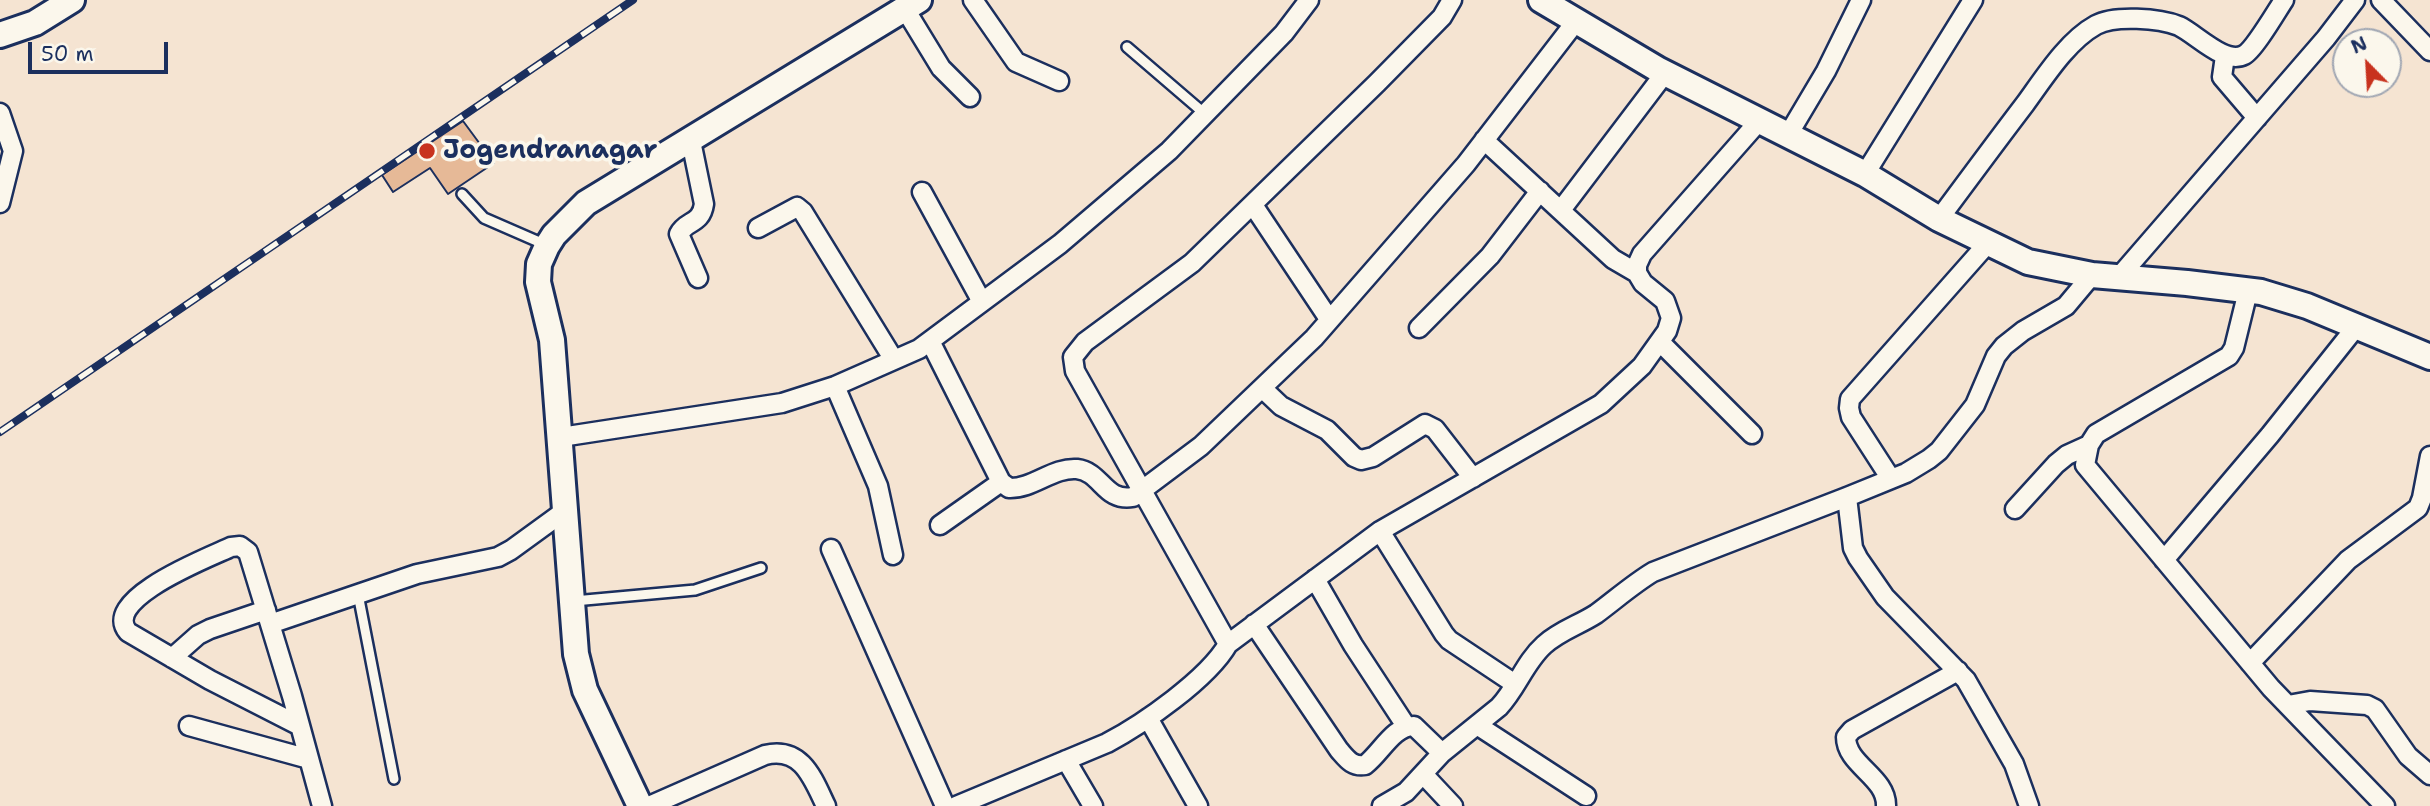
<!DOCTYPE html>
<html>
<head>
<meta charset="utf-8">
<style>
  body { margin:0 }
  #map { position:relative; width:2430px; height:806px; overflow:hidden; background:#f5e4d2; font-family:"Shantell Sans",sans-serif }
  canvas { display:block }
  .north { position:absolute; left:2332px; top:28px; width:70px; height:70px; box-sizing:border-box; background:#fbf7ec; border:2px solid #a1a7b3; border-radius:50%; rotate:336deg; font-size:19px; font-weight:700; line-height:28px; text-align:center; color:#1b2f5e }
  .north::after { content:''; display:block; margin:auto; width:24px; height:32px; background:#c8321e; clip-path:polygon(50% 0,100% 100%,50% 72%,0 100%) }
  .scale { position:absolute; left:28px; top:42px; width:140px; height:32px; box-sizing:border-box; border:4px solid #1b2f5e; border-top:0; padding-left:9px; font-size:21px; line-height:24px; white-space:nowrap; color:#1b2f5e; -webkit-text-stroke:5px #fbf7ec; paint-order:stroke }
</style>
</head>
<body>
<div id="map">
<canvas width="2430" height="806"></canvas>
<div class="north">N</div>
<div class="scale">50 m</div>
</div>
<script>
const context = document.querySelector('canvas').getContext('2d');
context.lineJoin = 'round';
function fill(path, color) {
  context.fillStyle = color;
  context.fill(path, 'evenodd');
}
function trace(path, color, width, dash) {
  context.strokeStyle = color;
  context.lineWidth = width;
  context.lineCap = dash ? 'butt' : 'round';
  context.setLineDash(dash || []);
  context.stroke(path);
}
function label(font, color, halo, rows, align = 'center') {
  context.font = font + ' "Shantell Sans",sans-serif';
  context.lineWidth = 7;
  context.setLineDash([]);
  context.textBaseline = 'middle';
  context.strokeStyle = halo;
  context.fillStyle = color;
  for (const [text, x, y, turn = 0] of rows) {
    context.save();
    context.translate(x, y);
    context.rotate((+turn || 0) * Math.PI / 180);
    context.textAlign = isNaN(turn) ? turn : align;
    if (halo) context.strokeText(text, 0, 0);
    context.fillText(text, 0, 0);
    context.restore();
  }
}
const building = new Path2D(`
  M463 121 494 163 448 194 430 168 393 192 382 175Z`);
const lane = new Path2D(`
  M1127 47 1205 114
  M462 194 484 218 546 245
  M358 594 394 779
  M574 601 695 590 761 568`);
const street = new Path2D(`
  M973 0 1016 62 1059 81
  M2381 0 2430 51
  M905 9 941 68 970 97
  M2225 56 2222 77 2257 118
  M0 113 13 151 0 203
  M1788 135 1826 71 1861 0
  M1484 140 1613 259 1637 273
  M691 141 704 204C701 225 686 220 679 234L698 278
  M1865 174 1973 0
  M922 192 982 302
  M1253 205 1329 319
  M1561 210 1665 73
  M1939 219C1968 180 1996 142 2025 104 2044 78 2067 41 2096 25 2114 15 2159 18 2179 26 2196 34 2225 65 2244 55 2254 50 2276 12 2284 0
  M758 228 797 207 803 212 894 360
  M2119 277 2326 38 2355 0
  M2248 291 2234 348 2229 356 2096 434 2089 445 2085 465 2271 688 2385 806
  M1419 328 1490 256 1540 191
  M930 341 1001 482 1009 488C1033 489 1053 467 1077 469 1102 472 1104 502 1133 497L1201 446 1314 338 1466 164 1577 20
  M1660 342 1752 434
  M835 386 878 486 893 555
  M1262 388 1281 406 1327 430 1354 457 1361 460 1373 457 1425 424 1435 429 1473 478
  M561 437 782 403 835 386 919 349 1060 244 1169 151 1284 33 1309 0
  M1891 479 1851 417 1849 408 1850 399 1988 243
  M1847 497 1853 548 1858 558 1885 597 1966 680 2014 764 2029 806
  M2015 509 2056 464 2067 455 2089 445
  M940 525 1001 482
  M1380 531 1444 634 1449 640 1515 684
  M831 549 945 806
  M2164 560 2270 435 2356 327
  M1315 579 1353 645 1406 726
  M270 624 417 574 498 557 511 550 566 510
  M1254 624 1339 750C1347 759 1352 767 1365 765 1381 753 1393 726 1414 726L1442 753
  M1228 644 1075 371 1073 357 1085 342 1192 263 1377 83 1442 17 1452 0
  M172 658 198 635 210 629 266 610
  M2250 663 2348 560 2418 508 2422 498 2430 456
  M2288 705 2310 701 2367 705 2375 709 2408 756 2430 775
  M1148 718 1198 806
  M1477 725 1586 796
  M189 726 309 759
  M300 726 210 680 128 632C100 599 210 557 231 547L240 546 248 552 292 696 322 806
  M1066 760 1093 806
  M1423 774 1453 806
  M649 806 765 755C802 746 813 779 826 806
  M956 806 1107 743C1143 724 1208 679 1228 644L1380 531 1601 404 1642 366 1667 331 1671 318 1665 301 1643 283 1637 273V265L1642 254 1760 120
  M1382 806 1406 792 1442 753 1499 707C1517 688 1525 662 1544 645 1559 631 1579 625 1596 614 1615 600 1633 584 1653 572L1847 497 1906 473 1929 459 1939 451 1975 405 1996 356 2004 346 2023 331 2066 306 2092 275
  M1886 806C1887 777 1846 765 1846 737L1852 730 1958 671`);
const secondary = new Path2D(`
  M1541 0 1659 70 1865 174 1939 219 2028 262 2092 275 2187 283 2261 292 2307 306 2430 357
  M0 35 35 23 72 0
  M640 806 585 690 576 654 552 340 538 282 539 264 547 246 554 235 586 203 919 0`);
const rail = new Path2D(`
  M0 432 633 0`);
const markers = [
  [427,151,9,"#c8321e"]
];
const poiNames = [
  ["Jogendranagar",443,151]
];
fill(building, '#e6b997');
trace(building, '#1b2f5e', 2);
trace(lane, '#1b2f5e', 14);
trace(street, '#1b2f5e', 23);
trace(secondary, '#1b2f5e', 30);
trace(lane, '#fbf7ec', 9);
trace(street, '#fbf7ec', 18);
trace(secondary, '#fbf7ec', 24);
trace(rail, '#1b2f5e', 8);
trace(rail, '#fbf7ec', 5, [16]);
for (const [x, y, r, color] of markers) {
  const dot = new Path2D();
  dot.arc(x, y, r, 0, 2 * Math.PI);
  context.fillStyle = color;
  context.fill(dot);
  trace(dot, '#fbf7ec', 2.5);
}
label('bold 26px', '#1b2f5e', '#fbf7ec', poiNames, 'left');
</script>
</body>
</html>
